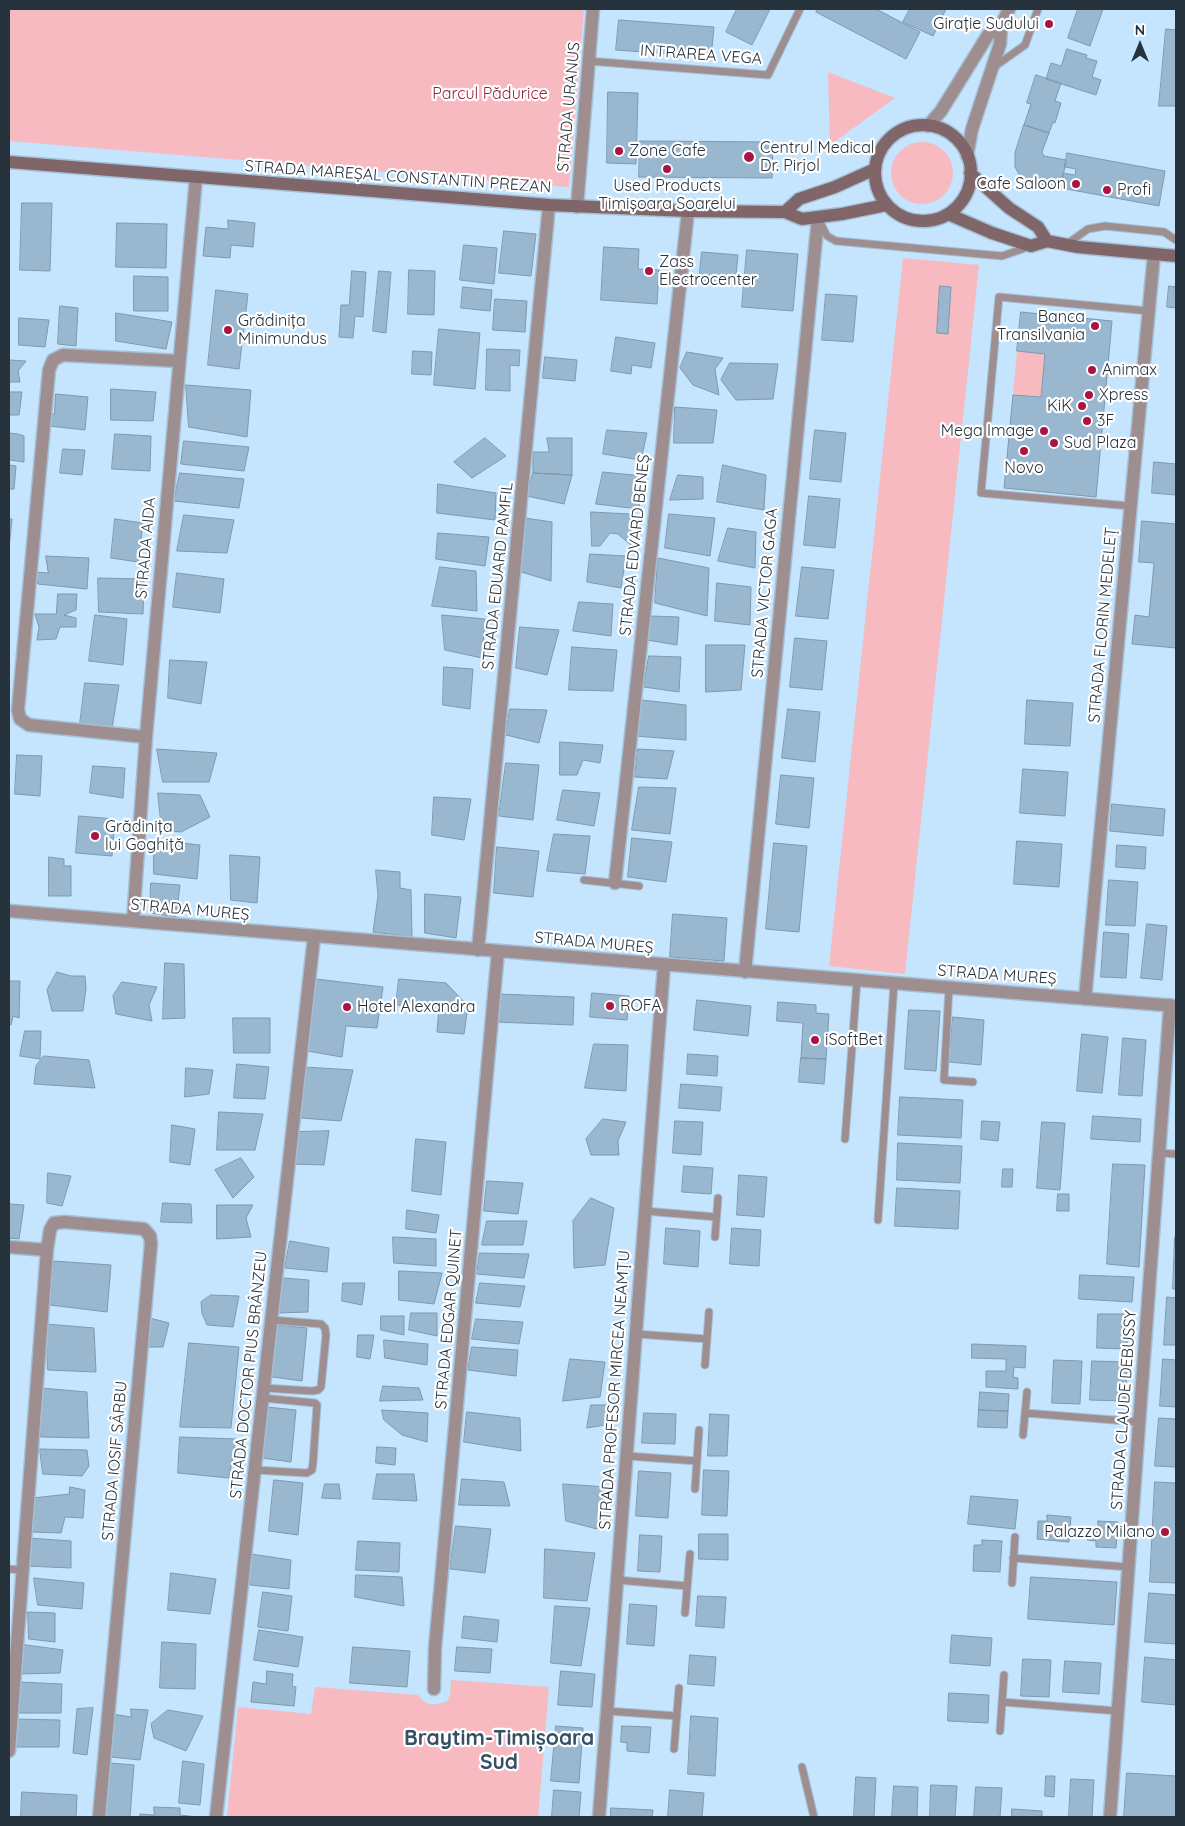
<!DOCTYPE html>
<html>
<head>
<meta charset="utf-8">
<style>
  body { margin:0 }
  #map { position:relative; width:1185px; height:1826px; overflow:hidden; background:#c5e4fd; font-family:Quicksand,sans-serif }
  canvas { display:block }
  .frame { position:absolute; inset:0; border:10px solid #26323c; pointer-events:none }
  .north { position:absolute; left:1115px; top:20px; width:50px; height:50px; -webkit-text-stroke:4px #fff; paint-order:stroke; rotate:0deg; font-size:14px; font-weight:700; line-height:20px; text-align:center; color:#26323c }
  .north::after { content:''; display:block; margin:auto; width:18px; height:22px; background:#26323c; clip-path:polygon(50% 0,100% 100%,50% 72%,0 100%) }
</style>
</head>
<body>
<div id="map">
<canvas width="1185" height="1826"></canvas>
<div class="frame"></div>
<div class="north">N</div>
</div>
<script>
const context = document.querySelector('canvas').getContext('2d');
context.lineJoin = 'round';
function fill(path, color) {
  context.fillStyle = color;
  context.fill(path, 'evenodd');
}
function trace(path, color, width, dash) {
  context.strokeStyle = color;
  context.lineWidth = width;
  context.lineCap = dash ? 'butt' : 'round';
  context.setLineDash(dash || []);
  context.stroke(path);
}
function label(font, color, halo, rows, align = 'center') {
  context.font = font + ' Quicksand,sans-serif';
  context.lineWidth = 4.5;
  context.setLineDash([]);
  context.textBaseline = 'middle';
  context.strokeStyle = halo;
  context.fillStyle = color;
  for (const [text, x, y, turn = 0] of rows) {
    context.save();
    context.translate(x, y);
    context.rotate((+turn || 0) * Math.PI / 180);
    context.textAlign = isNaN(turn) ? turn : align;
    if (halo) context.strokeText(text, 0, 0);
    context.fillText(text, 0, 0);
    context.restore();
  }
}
const green = new Path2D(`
  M9 9H584L569 187 9 141Z
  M828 72 895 98 830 145Z
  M891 173a31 31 0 1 1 62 0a31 31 0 1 1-62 0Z
  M903 258 979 265 905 974 829 966Z
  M1017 351 1045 354 1041 397 1013 395Z
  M451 1680 549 1687 538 1817H227L238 1707 311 1714 315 1687 418 1695C426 1707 435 1706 447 1701L450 1695Z`);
const building = new Path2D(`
  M737 9H770L752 45 726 32Z
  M818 9H876L920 32 906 59 816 12Z
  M910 9H946L933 36 903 22Z
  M1078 9H1103L1090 46 1068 38Z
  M619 20 714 27 711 57 616 50Z
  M1166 29 1176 30V106H1159Z
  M1067 49 1087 55 1086 58 1097 61 1092 77 1101 80 1096 95 1046 79 1051 63 1061 66Z
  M1036 75 1061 83 1055 101 1061 103 1055 123 1053 122 1049 133 1024 125 1031 104 1027 103Z
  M608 92 638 93 636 164 607 163Z
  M1024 125 1049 133 1042 152 1044 156 1066 160 1061 188 1029 182 1021 178 1015 167V153Z
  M640 141 773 142 772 178 639 177Z
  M1067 153 1165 171 1159 206 1061 188 1063 173 1075 175 1076 169 1065 167Z
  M22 203H52L50 271 20 270Z
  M228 220 255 223 253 247 231 245 230 258 203 256 206 227 228 229Z
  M117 223 167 224 166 268 116 267Z
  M504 231 536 234 531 276 499 273Z
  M464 245 497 248 494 284 460 280Z
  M604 247 639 249 638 269 659 270 657 304 601 300Z
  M747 250 798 254 793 311 742 307Z
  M702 252 738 255 735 285 699 282Z
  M409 270 435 271 434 315 408 314Z
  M352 271 366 272 363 317 355 316 353 338 339 337 341 305H349Z
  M379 271 391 272 386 333 373 331Z
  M134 276 168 277V311H134Z
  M940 286 951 287 948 334 937 333Z
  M1169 286 1176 287V308L1167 307Z
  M463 287 492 290 490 311 461 308Z
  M216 290 248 294 239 369 208 365Z
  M826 294 857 296 853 342 822 340Z
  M495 299 527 301 525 332 493 330Z
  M60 306 78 308 76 346 58 344Z
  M1021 312 1112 321 1096 497 1004 488 1013 395 1041 397 1045 354 1017 351Z
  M116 313 172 322 166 349 116 341Z
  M19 318 49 320 45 347 19 345Z
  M439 329 480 333 475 389 434 385Z
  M616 337 655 343 651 368 632 365 631 374 611 371Z
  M487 349 520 350 519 366 510 365V391L486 390Z
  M413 351 432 352 431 375 412 374Z
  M687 352 723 358 715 369 719 395 693 385 680 368Z
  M545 357 577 360 575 381 543 378Z
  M9 360 26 361 18 371 20 382H9Z
  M730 363 778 364 773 399 736 400 721 380Z
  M186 385 251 390 247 437 189 427Z
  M111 389 156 392 153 421 111 420Z
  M9 392H22L19 415H9Z
  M56 394 88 397 85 430 49 426V414H54Z
  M675 407 717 410 713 443H674Z
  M607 430 647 433 641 460 603 454Z
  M815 430 846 433 841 482 810 479Z
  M9 433 18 434 24 436V462L9 460Z
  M115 434 151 436 150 471 112 469Z
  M485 438 506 456 472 478 454 462Z
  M547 438H572V475L533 473V452H549Z
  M184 441 249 447 244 471 181 464Z
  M63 449 85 450 82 475 60 473Z
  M1154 462 1176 464V495L1152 493Z
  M9 465 16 466 14 489H9Z
  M723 465 766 475 764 510 717 502Z
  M603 472 643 476 639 509 596 504Z
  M180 473 244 479 239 508 174 501Z
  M533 473 572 475 564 504 527 496Z
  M678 475 703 477V499L670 500Z
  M438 484 496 493 495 520 437 513Z
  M809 496 840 499 835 548 804 545Z
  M591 512 630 514 632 546 618 534 610 533 600 546H592Z
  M669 514 715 518 710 556 665 548Z
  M184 515 234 520 227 553 177 551Z
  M525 518 552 522 551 581 521 572Z
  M9 519H12L9 549Z
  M115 519 143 523 138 562 111 558Z
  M1142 521 1176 524V648L1132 644 1135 615 1149 617 1154 563 1139 562Z
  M728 528 756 532 755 568 718 561Z
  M438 533 489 537 485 566 436 559Z
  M590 554 626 556 621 588 587 582Z
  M46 556 89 558 87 589 38 584 34 572 48 573Z
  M658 558 709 568 707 616 655 603Z
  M440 567 476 571 477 611 432 606Z
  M802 567 834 570 828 619 796 616Z
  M177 573 224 579 220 613 173 607Z
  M98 578 144 579 143 614 99 612Z
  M717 583 751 587 750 625 715 621Z
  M58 594H77L76 610 64 615 76 618V627H60L56 639 37 640 39 627 35 614H56Z
  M579 602 613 604 611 636 573 631Z
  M95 615 127 619 123 665 89 661Z
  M442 615 485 619 482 658 445 650Z
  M651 616 679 617 677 645 647 640Z
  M520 627 559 630 547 675 516 668Z
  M795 638 827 641 822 690 790 687Z
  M706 645H745L741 690 706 692Z
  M572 647 617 650 613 691 569 690Z
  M649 656 681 657 679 692 644 687Z
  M170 660 207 662 201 704 168 698Z
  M444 667 473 669 470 709 443 705Z
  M85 683 119 685 112 729 80 724Z
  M642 700 686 705V740L635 736Z
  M1027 700 1073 703 1070 746 1025 744Z
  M510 709 547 710 539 743 506 735Z
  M788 709 820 712 815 762 782 758Z
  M560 742 603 745 600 763 583 760 577 775H560Z
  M157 749 217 753 209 782H163Z
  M638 749 674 751 667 779 635 777Z
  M17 755 42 756 40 796 15 794Z
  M506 763 539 765 533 820 499 816Z
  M93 766 125 768 123 798 90 793Z
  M1023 769 1068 772 1065 816 1020 813Z
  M781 775 814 778 809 828 776 824Z
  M639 787 676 788 670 834 632 830Z
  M563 790 600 793 594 826 557 820Z
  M158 793 200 795 210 817 181 832 162 830Z
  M434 797 471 799 464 840 432 835Z
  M1112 804 1165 809 1163 836 1110 831Z
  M79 816 115 819 112 856 76 853Z
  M554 834 590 836 585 874 547 871Z
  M632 838 672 842 666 882 628 877Z
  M154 840 200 845 197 879 154 874Z
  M1017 841 1062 844 1059 887 1014 884Z
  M774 843 807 846 799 932 766 929Z
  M1117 845 1146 847 1145 869 1116 867Z
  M497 847 539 851 533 897 494 893Z
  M230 855 260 857 257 903 231 900Z
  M49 857 64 859V866H71V896H49Z
  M376 870 400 872V888L411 890 412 937 373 932 378 896Z
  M1109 880 1138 882 1135 926 1106 925Z
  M151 883 180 885 176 917 150 913Z
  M425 894 461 897 456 938 425 933Z
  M673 914 727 918 724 961 670 957Z
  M1147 924 1167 926 1162 980 1141 978Z
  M1104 932 1129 934 1126 978 1101 977Z
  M165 963 184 964 185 1018 163 1019Z
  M57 972 71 976H85L86 988 83 1011H52L47 990Z
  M316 979 383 987 377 1028 346 1026 342 1057 307 1051Z
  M399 979 446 983 468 1006 464 1034 437 1032 439 1007 396 1005Z
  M9 981H20L19 1018 13 1016 11 1025 9 1024Z
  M122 982 157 987 149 1005 152 1021 116 1014 113 996Z
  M592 993 629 996 627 1020 590 1017Z
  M499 994 574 997 573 1025 495 1022Z
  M697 1000 751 1006 748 1036 694 1030Z
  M778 1002 816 1005V1013L829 1014 826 1059 801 1058 803 1023 777 1021Z
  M909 1010 940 1011 936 1071 905 1069Z
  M953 1017 984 1020 981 1065 949 1062Z
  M233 1018H270V1053H234Z
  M25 1031H41L40 1059 20 1056Z
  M1082 1034 1108 1037 1102 1093 1077 1091Z
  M1123 1038 1146 1040 1142 1096 1119 1095Z
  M594 1044 628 1045 626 1091 585 1088Z
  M688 1054 718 1056 717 1076 687 1074Z
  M44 1056 89 1060 95 1088 34 1084 36 1066Z
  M801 1058 826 1059 824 1084 799 1082Z
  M237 1064 269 1067 265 1099 234 1098Z
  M304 1067 353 1070 341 1121 301 1118Z
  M186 1068 213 1070 209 1094 185 1097Z
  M681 1084 722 1087 720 1111 679 1108Z
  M900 1097 963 1100 961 1138 898 1135Z
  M219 1112 263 1114 255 1150H217Z
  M1093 1116 1141 1119 1140 1142 1091 1139Z
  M603 1119 626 1122 618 1141 619 1155H591L586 1139Z
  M675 1121 703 1122 701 1155 673 1153Z
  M982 1121 1000 1122 998 1141 981 1139Z
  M1042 1122 1065 1123 1060 1190 1037 1188Z
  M172 1125 195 1129 190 1165 170 1162Z
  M329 1131 324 1165 293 1164 299 1132Z
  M416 1139 446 1142 441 1195 412 1191Z
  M898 1143 962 1146 960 1183 897 1180Z
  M241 1158 254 1177 233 1198 215 1170Z
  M1113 1164 1145 1165 1139 1267 1107 1264Z
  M684 1166 713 1168 711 1194 682 1192Z
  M1003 1169H1013L1012 1187H1002Z
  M48 1173 71 1176 62 1206 47 1203Z
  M739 1175 767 1177 764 1217 737 1215Z
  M487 1181 523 1183 518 1214 484 1211Z
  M897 1188 960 1191 958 1229 895 1226Z
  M1058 1194H1069V1211H1057Z
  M591 1198 614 1208 605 1265 574 1268 573 1221Z
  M163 1203 191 1204 192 1223 161 1222Z
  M9 1204 24 1205 19 1239 9 1238Z
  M217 1205H253L246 1218 251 1237 217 1239Z
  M407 1210 439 1215 436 1233 406 1229Z
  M487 1221H527L523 1245H482Z
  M666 1228 700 1231 698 1267 664 1264Z
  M732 1228 761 1230 759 1266 730 1264Z
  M393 1237 436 1239V1266L394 1263Z
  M1175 1237H1176V1289H1173Z
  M290 1241 329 1248 327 1272 285 1268Z
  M480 1253 529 1254 524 1278 477 1274Z
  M54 1261 111 1265 107 1312 50 1305Z
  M399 1271 442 1273 434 1304 399 1300Z
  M1080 1275 1134 1277 1132 1302 1079 1299Z
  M283 1278 309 1280 308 1312 278 1313Z
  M343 1283H365L362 1305 342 1301Z
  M480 1283 525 1286 520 1307 476 1303Z
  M211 1295 239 1296 233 1327 207 1325 202 1313 201 1302Z
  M1167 1297 1176 1298V1345H1164Z
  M411 1313H437V1336L409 1330Z
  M1098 1314H1128L1127 1349 1097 1348Z
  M381 1316H404V1335L381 1330Z
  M150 1318 169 1323 163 1347H147Z
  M476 1319 523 1322 519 1344 472 1339Z
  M46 1324 94 1328 96 1372 48 1370Z
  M277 1325 307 1328 302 1381 272 1377Z
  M358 1335H374L370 1359 357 1357Z
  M384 1340 428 1344 427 1365 385 1358Z
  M189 1343 239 1347 231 1428 180 1427Z
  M972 1344 1026 1346 1025 1368 1014 1367 1013 1377 1018 1378V1389L986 1387V1371H1006V1359L972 1358Z
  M472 1347 518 1350 516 1376 468 1370Z
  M570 1359 605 1362 600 1397 563 1401Z
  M1163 1359 1176 1360V1407L1160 1406Z
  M1054 1360 1082 1361 1080 1404 1052 1403Z
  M1092 1361 1127 1362 1126 1401 1090 1400Z
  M383 1386 419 1388 423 1400 380 1401Z
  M41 1388 87 1392 89 1438 41 1437Z
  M980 1392 1009 1394 1008 1411 979 1410Z
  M591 1405H614L610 1424 587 1428Z
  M267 1407 296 1410 291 1462 262 1458Z
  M382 1410 428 1413 427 1442 402 1435 384 1420Z
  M979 1410 1008 1411 1007 1428 978 1427Z
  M467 1412 520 1418 521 1451 464 1442Z
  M644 1413 676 1414 675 1444 642 1443Z
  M710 1414 729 1415 727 1456H708Z
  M1159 1418 1176 1419V1467L1155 1466Z
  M180 1437 236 1439 229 1478 178 1473Z
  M377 1447 396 1448 395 1465 376 1463Z
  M40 1449 87 1450 89 1466 82 1476 43 1474Z
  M704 1470 729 1471 727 1516 702 1515Z
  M639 1471 671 1473 668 1518 636 1516Z
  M377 1474H414L417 1501 373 1499Z
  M462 1479 504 1482 510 1506 459 1505Z
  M274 1480 303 1483 298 1535 269 1531Z
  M1155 1482 1176 1483V1583L1150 1582Z
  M325 1484H339L341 1499 322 1498Z
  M563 1484 607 1487 597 1529 566 1521Z
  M70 1487 85 1490 83 1518 65 1517 61 1533 32 1532 33 1498 69 1494Z
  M971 1496 1018 1500 1015 1529 968 1524Z
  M1047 1515 1071 1517 1069 1542 1037 1539 1038 1521H1047Z
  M1098 1521 1118 1522 1116 1548 1096 1547V1541L1087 1540 1088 1527 1098 1528Z
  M456 1526 491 1529 485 1573 450 1569Z
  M699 1534H728V1560L699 1559Z
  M640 1535 662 1536 660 1572 638 1571Z
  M28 1538 71 1541V1568L26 1566Z
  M982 1540 1002 1541 1000 1572 973 1571 974 1545H982Z
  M358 1541 400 1543 399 1572 356 1570Z
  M545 1549 595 1553 587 1601 544 1598Z
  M251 1554 291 1560 289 1589 250 1585Z
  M171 1573 216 1579 210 1614 168 1610Z
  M356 1575 402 1577 404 1606 355 1597Z
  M1031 1577 1117 1582 1114 1625 1028 1619Z
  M34 1578 84 1583 82 1609 38 1605Z
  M263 1592 292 1596 288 1631 258 1627Z
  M1149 1593 1176 1595V1644L1145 1642Z
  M698 1596 726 1597 724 1628 696 1626Z
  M630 1604 657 1606 654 1646 627 1644Z
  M555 1606 590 1608 581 1666 551 1663Z
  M28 1612 55 1613V1642L29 1639Z
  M464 1616 499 1620 497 1642 462 1638Z
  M259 1630 303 1637 298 1667 254 1660Z
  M952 1635 992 1638 990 1666 950 1663Z
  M162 1642 196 1644 195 1689 160 1688Z
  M19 1644 63 1650 60 1673 19 1674Z
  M353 1647 410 1651 407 1687 350 1683Z
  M457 1647 492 1649 490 1673 455 1671Z
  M690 1655 716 1657 714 1686 688 1684Z
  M1145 1657 1176 1660V1705L1142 1702Z
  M1023 1659 1051 1660 1049 1697 1021 1696Z
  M1065 1661 1101 1663 1099 1694 1063 1692Z
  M267 1671 293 1674 292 1686 296 1687 294 1706 251 1702 253 1682 266 1684Z
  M561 1671 595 1674 592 1707 558 1705Z
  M18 1682 62 1684 61 1713H17Z
  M949 1693 989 1695 988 1723 948 1721Z
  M93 1708 87 1755 73 1753 77 1709Z
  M131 1709 148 1710 140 1760 111 1757 112 1714 131 1717Z
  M168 1710 203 1716 186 1751 154 1738 151 1724Z
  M691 1716 718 1718 715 1776 688 1774Z
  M14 1719 60 1720 59 1747H11Z
  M556 1726 583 1728 579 1783 551 1781Z
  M622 1726 651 1727 649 1753 627 1751V1743L621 1742Z
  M183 1761 204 1764 200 1805 179 1803Z
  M110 1763 134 1765 130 1817H106Z
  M1127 1773 1176 1776V1817H1124Z
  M1046 1776H1055L1054 1797 1045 1796Z
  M856 1777 876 1778 874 1817H854Z
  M1071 1779 1094 1780 1092 1817H1069Z
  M931 1785 957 1786 955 1817H930Z
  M894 1786 918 1787 917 1817H892Z
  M976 1787 1002 1788 1000 1817H974Z
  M554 1790 581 1792 579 1817H552Z
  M670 1790 704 1793 702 1817H668Z
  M22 1792 77 1795 76 1817H21Z
  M154 1807 180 1808V1815L197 1817H140V1814L154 1815Z
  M611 1808 653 1810 652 1817H611Z
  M1012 1809 1042 1811V1817H1012Z`);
const service = new Path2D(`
  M588 61 768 75 800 9
  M994 67 1025 45 1038 9
  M819 220 827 236 836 241 1002 256 1028 247
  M1067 244 1088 229 1105 226 1164 232 1176 240
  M1130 506 981 493 999 297 1149 311
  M584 880 639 886
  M949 988 944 1080 973 1082
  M845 1139 857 981
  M1159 1153 1176 1154
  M645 1211 716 1217
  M878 1220 894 984
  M715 1237 718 1198
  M636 1334 707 1339
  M705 1365 709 1312
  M264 1388 312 1391 318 1390 321 1387 326 1335 325 1328 321 1324 272 1320
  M1025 1413 1139 1422
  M1023 1435 1027 1392
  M627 1456 697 1461
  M255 1470 307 1473 312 1470 313 1463 317 1405 315 1403 263 1398
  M695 1489 699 1430
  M1013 1558 1128 1567
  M9 1569 22 1570
  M617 1580 687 1586
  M1012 1583 1015 1537
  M685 1613 690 1554
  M1002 1702 1118 1711
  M607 1711 677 1716
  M1000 1731 1004 1675
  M674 1749 679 1688
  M802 1767 814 1817`);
const minor = new Path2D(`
  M577 207 593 9
  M146 737 29 725 20 719 18 710 49 370 53 360 63 355 179 361
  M615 883 688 211
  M9 911 1176 1006
  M133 921 146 737 196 178
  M478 950 549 205
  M745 972 818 218
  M1085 999 1154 254
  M9 1247 47 1250
  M434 1689 435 1648 498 951
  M9 1751 47 1250 50 1230 54 1223 65 1222 144 1229 150 1236 151 1244 99 1817
  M216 1817 314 937
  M599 1817 664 965
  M1110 1817 1170 1005`);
const tertiary = new Path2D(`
  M928 126 941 111 988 35 1001 26
  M967 156 972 129 1000 44 1001 26 1009 9`);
const secondary = new Path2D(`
  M875 173a48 48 0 1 1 96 0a48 48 0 1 1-96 0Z
  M9 162 549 205 688 211 785 212 802 219 842 214 886 205
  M970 173 1009 208 1038 227 1047 241
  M785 212 799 199 835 187 875 169
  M948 214 992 233 1031 246 1047 241 1078 247 1176 256`);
const markers = [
  [1049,24,5,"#aa1442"],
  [619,151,5,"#aa1442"],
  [749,157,6,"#aa1442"],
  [667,169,5,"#aa1442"],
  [1076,184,5,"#aa1442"],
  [1107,190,5,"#aa1442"],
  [649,271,5,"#aa1442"],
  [1095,326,5,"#aa1442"],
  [228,330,5,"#aa1442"],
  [1092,370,5,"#aa1442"],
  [1089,395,5,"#aa1442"],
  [1082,406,5,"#aa1442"],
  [1087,421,5,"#aa1442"],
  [1044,431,5,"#aa1442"],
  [1054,443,5,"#aa1442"],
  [1024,451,5,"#aa1442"],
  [95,836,5,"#aa1442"],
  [610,1006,5,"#aa1442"],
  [347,1007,5,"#aa1442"],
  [815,1040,5,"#aa1442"],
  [1165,1532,5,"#aa1442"]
];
const poiNames = [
  ["Girație Sudului",1039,24,"right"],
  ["Centrul Medical",760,148],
  ["Dr. Pirjol",760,166],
  ["Zone Cafe",629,151],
  ["Cafe Saloon",1066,184,"right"],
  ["Used Products",667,186,"center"],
  ["Timișoara Soarelui",667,204,"center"],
  ["Profi",1117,190],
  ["Zass",659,262],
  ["Electrocenter",659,280],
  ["Banca",1085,317,"right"],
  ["Transilvania",1085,335,"right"],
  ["Grădinița",238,321],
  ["Minimundus",238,339],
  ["Animax",1102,370],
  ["Xpress",1099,395],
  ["KiK",1072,406,"right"],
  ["3F",1097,421],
  ["Mega Image",1034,431,"right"],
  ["Sud Plaza",1064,443],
  ["Novo",1024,468,"center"],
  ["Grădinița",105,827],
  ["lui Goghiță",105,845],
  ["ROFA",620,1006],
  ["Hotel Alexandra",357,1007],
  ["iSoftBet",825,1040],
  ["Palazzo Milano",1155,1532,"right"]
];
const streetNames = [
  ["INTRAREA VEGA",701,55,4],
  ["STRADA URANUS",569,107,-85],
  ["STRADA MAREȘAL CONSTANTIN PREZAN",398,177,4],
  ["STRADA EDVARD BENEȘ",635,545,-84],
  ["STRADA AIDA",146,548,-85],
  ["STRADA EDUARD PAMFIL",498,576,-84],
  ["STRADA VICTOR GAGA",765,593,-85],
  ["STRADA FLORIN MEDELEȚ",1103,625,-85],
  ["STRADA MUREȘ",190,910,5],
  ["STRADA MUREȘ",594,943,5],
  ["STRADA MUREȘ",997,975,4],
  ["STRADA EDGAR QUINET",449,1319,-85],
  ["STRADA DOCTOR PIUS BRÂNZEU",249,1375,-84],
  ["STRADA PROFESOR MIRCEA NEAMȚU",615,1390,-86],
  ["STRADA CLAUDE DEBUSSY",1124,1410,-86],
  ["STRADA IOSIF SÂRBU",115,1461,-85]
];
const parkNames = [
  ["Parcul Pădurice",490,94]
];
const districtNames = [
  ["Braytim-Timișoara",499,1739],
  ["Sud",499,1763]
];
fill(green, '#f7bac1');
fill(building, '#99b7cf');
trace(building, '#7c99b0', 1);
trace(service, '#a5c0d6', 9);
trace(minor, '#a5c0d6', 15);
trace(tertiary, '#a5c0d6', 15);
trace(secondary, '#a5c0d6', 15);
trace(service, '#9f8e8f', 7);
trace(minor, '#9f8e8f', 12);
trace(tertiary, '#9f8e8f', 12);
trace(secondary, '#806669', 12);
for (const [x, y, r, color] of markers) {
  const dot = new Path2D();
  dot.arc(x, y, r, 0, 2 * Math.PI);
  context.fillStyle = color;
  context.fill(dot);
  trace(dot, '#fff', 2);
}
label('16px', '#26323c', '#fff', poiNames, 'left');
label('16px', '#26323c', '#fff', streetNames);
label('16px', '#97213f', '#fff', parkNames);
label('bold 21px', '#365166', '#fff', districtNames);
</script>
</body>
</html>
